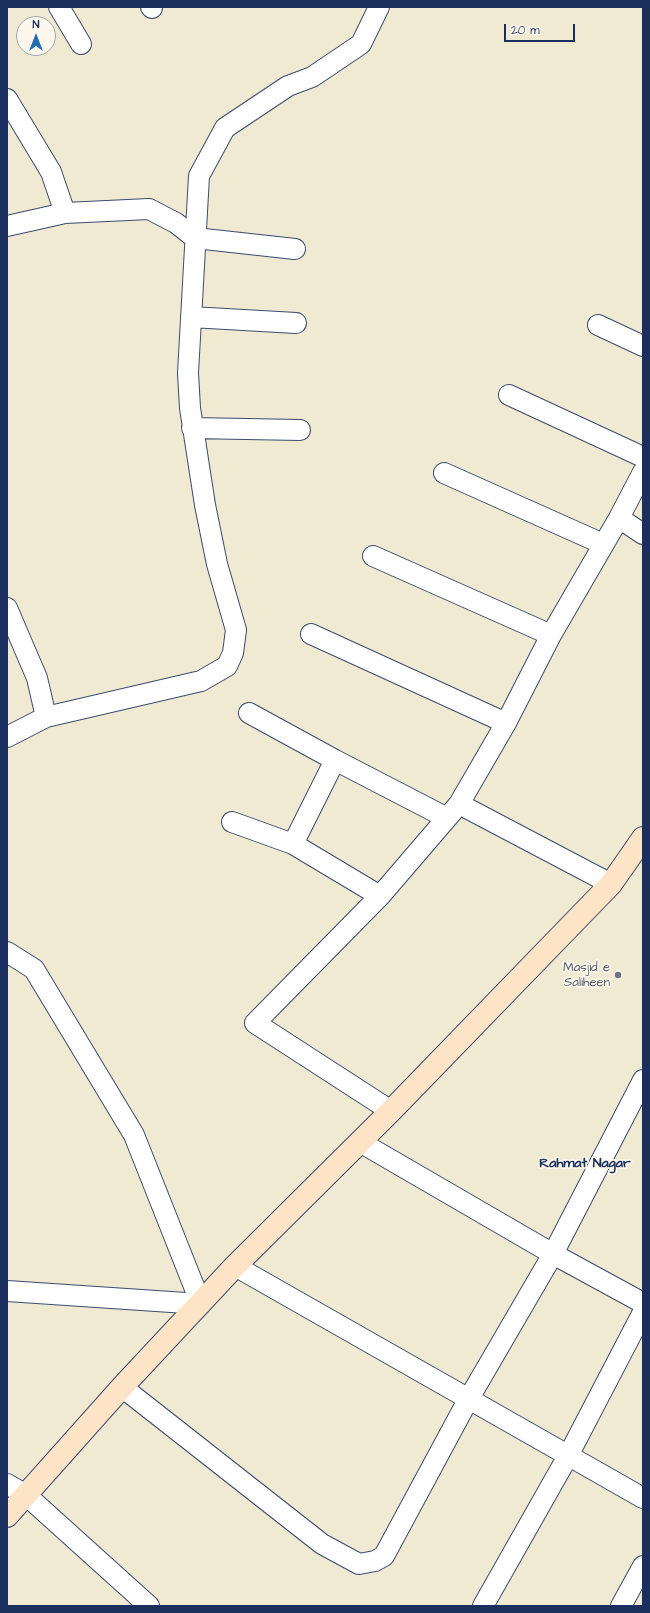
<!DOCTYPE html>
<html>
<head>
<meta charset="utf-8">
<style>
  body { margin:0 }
  #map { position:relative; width:650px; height:1613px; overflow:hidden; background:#f0ead2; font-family:"Architects Daughter",sans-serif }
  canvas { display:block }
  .frame { position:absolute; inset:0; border:8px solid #1b2f5e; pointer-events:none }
  .north { position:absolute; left:16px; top:16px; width:40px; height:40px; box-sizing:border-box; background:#fbf7ec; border:1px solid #a1a7b3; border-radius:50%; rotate:0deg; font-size:11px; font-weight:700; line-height:16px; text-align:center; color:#1b2f5e }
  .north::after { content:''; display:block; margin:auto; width:14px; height:18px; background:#1f6fb2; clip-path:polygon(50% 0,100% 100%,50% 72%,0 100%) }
  .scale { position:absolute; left:504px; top:24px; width:71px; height:18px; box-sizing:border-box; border:2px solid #1b2f5e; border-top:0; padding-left:5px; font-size:12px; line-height:14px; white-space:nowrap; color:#1b2f5e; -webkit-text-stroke:3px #fbf7ec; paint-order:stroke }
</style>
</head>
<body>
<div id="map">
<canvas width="650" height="1613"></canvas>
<div class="frame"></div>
<div class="north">N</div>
<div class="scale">20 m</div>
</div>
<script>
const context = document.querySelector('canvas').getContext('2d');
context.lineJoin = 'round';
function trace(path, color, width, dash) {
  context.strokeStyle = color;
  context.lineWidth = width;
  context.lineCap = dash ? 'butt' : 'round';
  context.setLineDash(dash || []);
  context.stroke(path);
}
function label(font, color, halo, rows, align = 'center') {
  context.font = font + ' "Architects Daughter",sans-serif';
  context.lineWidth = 3.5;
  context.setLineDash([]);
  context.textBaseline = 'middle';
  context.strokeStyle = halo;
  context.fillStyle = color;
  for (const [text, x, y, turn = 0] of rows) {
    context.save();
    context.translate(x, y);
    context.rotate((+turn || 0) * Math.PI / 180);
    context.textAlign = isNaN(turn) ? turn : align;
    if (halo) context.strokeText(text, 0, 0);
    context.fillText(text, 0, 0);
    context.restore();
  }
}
const street = new Path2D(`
  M59 7 81 44
  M151 7 152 8
  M7 99 51 172 65 213
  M7 226 65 213 149 209 176 223 195 238 295 249
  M191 317 296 323
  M598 325 643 346
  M509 395 643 457
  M192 428 300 430
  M444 473 603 544
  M619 518 643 534
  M373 556 551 635
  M7 608 37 678 46 717 7 737
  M311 634 506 723
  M249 713 335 760 447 818
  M46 717 201 681 227 666 233 653 236 630 217 564 205 505 190 408 188 373 199 176 225 128 288 86 312 77 361 44 379 7
  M459 804 611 884
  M232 822 293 844 380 896
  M293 844 335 760
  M7 952 34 969 134 1135 201 1304 7 1291
  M391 1111 255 1023 380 896 459 804 506 723 551 635 619 518 643 472
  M360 1142 553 1254 643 1303
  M235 1266 643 1498
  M122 1387 322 1544 359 1564 375 1561 384 1556 468 1400 553 1254 643 1080
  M7 1484 26 1495 149 1606
  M483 1606 568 1456 643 1312
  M621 1606 643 1566`);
const secondary = new Path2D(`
  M7 1516 122 1387 235 1266 391 1111 611 884 643 838`);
const markers = [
  [618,975,4,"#6b7280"]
];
const worshipNames = [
  ["Masjid e",610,968],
  ["Saliheen",610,983]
];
const neighbourhoodNames = [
  ["Rahmat Nagar",585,1164]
];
trace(street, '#3b4b6f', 22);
trace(secondary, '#3b4b6f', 24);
trace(street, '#fff', 20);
trace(secondary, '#fee4c6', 22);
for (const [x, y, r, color] of markers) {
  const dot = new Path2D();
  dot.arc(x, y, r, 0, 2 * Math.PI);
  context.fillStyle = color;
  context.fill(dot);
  trace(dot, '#fbf7ec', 1.5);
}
label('13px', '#5b616d', '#fbf7ec', worshipNames, 'right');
label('bold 14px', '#1b2f5e', '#fbf7ec', neighbourhoodNames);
</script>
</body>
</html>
